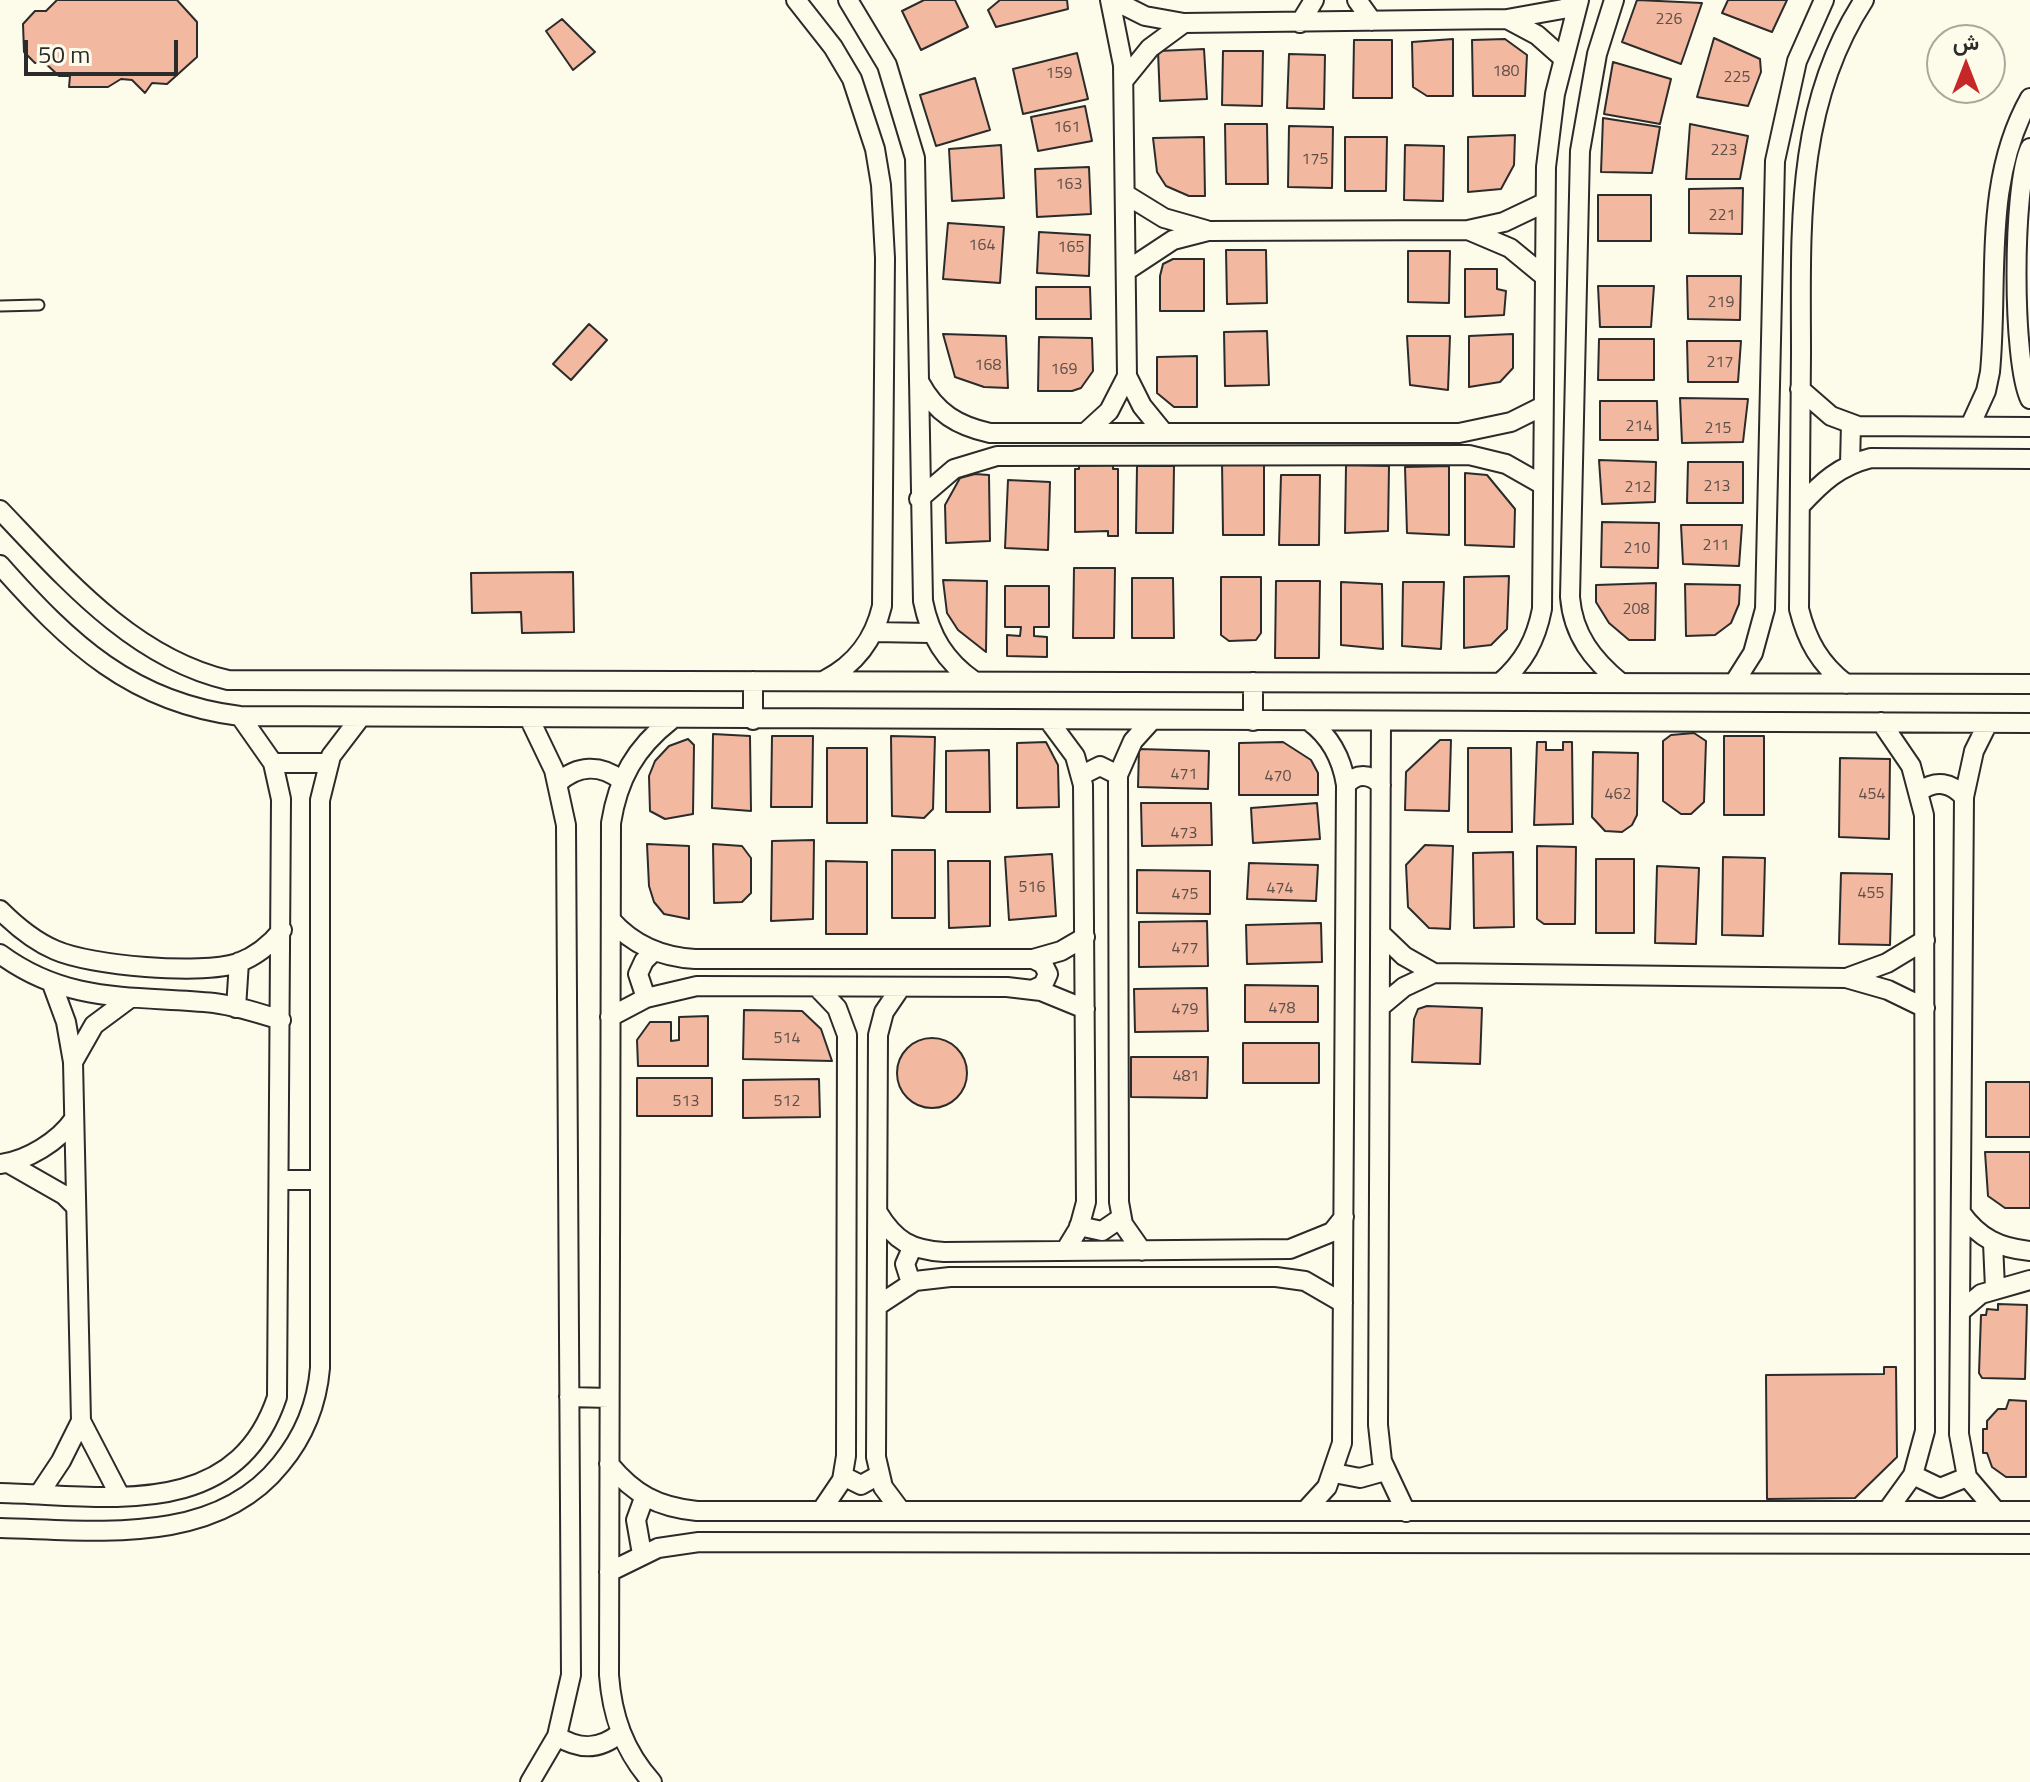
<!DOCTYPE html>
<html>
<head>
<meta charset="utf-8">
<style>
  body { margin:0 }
  #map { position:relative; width:2030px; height:1782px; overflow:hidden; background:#fdfbea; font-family:"Titillium Web",Vazirmatn,sans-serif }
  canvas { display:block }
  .north { position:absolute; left:1926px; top:24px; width:80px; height:80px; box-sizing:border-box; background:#fdfbea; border:2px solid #a9a89e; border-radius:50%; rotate:0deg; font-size:22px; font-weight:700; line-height:32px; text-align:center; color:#2b2b2b }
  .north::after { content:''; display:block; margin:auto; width:28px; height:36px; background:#c62828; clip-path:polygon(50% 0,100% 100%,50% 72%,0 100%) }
  .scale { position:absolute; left:24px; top:40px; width:154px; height:36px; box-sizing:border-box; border:4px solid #2b2b2b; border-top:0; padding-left:10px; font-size:24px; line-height:28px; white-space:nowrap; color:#2b2b2b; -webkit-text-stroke:6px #fdfbea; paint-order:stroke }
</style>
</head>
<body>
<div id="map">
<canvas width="2030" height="1782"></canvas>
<div class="north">ش</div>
<div class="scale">50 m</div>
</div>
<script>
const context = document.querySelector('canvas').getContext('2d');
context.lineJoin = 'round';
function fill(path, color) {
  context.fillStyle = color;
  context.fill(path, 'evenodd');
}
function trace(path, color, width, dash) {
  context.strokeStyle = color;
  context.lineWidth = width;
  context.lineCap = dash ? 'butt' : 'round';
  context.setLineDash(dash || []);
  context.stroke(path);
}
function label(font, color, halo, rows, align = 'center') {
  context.font = font + ' "Titillium Web",sans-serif';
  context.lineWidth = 6;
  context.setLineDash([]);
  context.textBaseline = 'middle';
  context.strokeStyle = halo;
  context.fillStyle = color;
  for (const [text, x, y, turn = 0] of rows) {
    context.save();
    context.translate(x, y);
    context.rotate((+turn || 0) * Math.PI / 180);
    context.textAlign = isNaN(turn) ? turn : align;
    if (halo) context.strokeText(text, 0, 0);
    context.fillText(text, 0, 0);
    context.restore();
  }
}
const building = new Path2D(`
  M57 0H177L197 22V57L167 84 152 83 145 93 132 80 121 79 108 87H69L70 76H59L44 62 35 63 24 52 23 24 35 11H46Z
  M924 0H955L968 27 921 50 902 11Z
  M1000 0H1067L1068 9 996 27 988 10Z
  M1637 0 1702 3 1681 64 1622 42Z
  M1728 0H1787L1772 32 1722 13Z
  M562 19 595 52 573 70 546 31Z
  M1714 38 1760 59 1761 72 1748 106 1697 97Z
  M1453 39V96H1427L1413 87 1412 42Z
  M1505 39 1527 55 1525 96H1473L1472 40Z
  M1354 40H1392V98H1353Z
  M1204 49 1207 99 1160 101 1158 51Z
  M1223 51H1263L1262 106 1222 105Z
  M1077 53 1088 99 1023 114 1013 69Z
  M1289 54 1325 55 1324 109 1287 108Z
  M1613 62 1671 79 1660 124 1604 114Z
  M975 78 990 130 936 146 920 95Z
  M1085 106 1092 141 1038 151 1031 117Z
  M1603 118 1660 127 1652 173 1601 172Z
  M1225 124H1267L1268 184H1226Z
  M1690 124 1748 136 1740 179H1686Z
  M1289 126 1333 127 1332 188 1288 187Z
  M1515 135 1514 165 1501 189 1468 192V137Z
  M1204 137 1205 196H1189L1166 186 1157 172 1153 138Z
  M1345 137H1387L1386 191H1345Z
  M1001 145 1004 198 952 201 949 149Z
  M1405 145 1444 146 1443 201 1404 200Z
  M1089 167 1091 214 1037 217 1035 169Z
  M1743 188 1742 234 1689 233V189Z
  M1598 195H1651V241H1598Z
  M948 223 1004 227 1000 283 943 279Z
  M1039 232 1090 235 1089 276 1037 273Z
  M1226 250H1266L1267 303 1227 304Z
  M1408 251H1450L1449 303 1408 302Z
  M1173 259H1204V311H1160V276L1163 264Z
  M1465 269H1497V289L1506 291 1504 315 1465 317Z
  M1687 276H1741L1740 320 1688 319Z
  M1598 286H1654L1651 327H1600Z
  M1036 287H1090L1091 319H1036Z
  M589 324 607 340 571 380 553 364Z
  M1267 331 1269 385 1225 386 1224 332Z
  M943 334 1006 336 1008 388 984 387 955 377Z
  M1513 334V368L1500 382 1469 387V336Z
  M1407 336H1450L1448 390 1410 385Z
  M1039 337 1092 338 1093 371 1081 388 1072 391H1038Z
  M1599 339H1654V380H1598Z
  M1687 341H1741L1738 382H1688Z
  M1197 356V407H1174L1157 393V357Z
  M1680 398 1748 399 1743 442 1682 443Z
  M1600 401H1657L1658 440H1600Z
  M1599 460 1656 462 1655 502 1602 504Z
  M1222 461H1264V535H1223Z
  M1688 462H1743V503H1687Z
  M1113 465V469H1118V536H1108V531L1075 532V469H1079V466Z
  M1346 465 1389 466 1388 531 1345 533Z
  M1137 466H1174L1173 533H1136Z
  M1449 466V535L1407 533 1405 467Z
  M1465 473 1487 475 1515 509 1514 547 1465 545Z
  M975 474 989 475 990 541 946 543 945 505 960 478Z
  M1281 475H1320L1319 545H1279Z
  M1008 480 1050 482 1048 550 1005 548Z
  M1602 522 1659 523 1658 568 1601 567Z
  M1681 525H1742L1739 566 1683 564Z
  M1074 568H1115L1114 638H1073Z
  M573 572 574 632 522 633 521 612 472 613 471 573Z
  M1509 576 1507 629 1491 645 1464 648V577Z
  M1221 577H1261V633L1256 640 1229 641 1221 635Z
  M1132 578H1173L1174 638H1132Z
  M943 580 987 581 986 652 958 630 947 613Z
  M1276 581H1320L1319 658H1275Z
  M1341 582 1382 584 1383 649 1341 645Z
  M1403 582H1444L1441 649 1402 646Z
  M1656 583 1655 640H1629L1609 623 1596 602V585Z
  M1685 584 1740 585 1739 604 1731 623 1715 635 1686 636Z
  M1005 586H1049V627H1034V636L1047 637V657L1007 656V635L1020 636 1021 627H1005Z
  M1694 733 1706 741 1704 802 1691 814H1681L1663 801V741L1671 735Z
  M713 734 750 736 751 811 712 808Z
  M772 736H813L812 807H771Z
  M891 736 935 737 933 809 924 818 892 816Z
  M1724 736H1764V815H1724Z
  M688 739 694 745 693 814 665 819 650 811 649 776 655 761 669 746Z
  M1440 740H1451L1449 811 1405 810 1406 772Z
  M1046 742 1058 765 1059 807 1017 808V743Z
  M1283 742 1311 760 1318 773V795H1239V743Z
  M1537 742H1546V750H1563V742H1572L1573 824 1534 825Z
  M827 748H867V823H827Z
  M1468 748H1511L1512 832H1468Z
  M1139 749 1209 751 1208 789 1138 787Z
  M989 750 990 812H946V751Z
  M1593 752 1638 753 1637 815 1632 825 1622 832 1605 831 1592 817Z
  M1840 758 1890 759 1889 839 1839 837Z
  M1141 803H1211L1212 845 1142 846Z
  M1317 803 1320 839 1253 843 1251 808Z
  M814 840 813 919 771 921 772 841Z
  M647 844 689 846V919L664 914 654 902 649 886Z
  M713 844 742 846 751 858V893L742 902 714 903Z
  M1425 845 1453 846 1450 929 1429 928 1408 907 1406 865Z
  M1537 846 1576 847 1575 924H1544L1537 919Z
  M892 850H935V918H892Z
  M1513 852 1514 927 1474 928 1473 853Z
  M1052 854 1056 916 1009 920 1005 857Z
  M1723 857 1765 858 1763 936 1722 935Z
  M1596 859H1634V933H1596Z
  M826 861 867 862V934H826Z
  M948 861H990V926L949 928Z
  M1249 863 1318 865 1316 901 1247 899Z
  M1657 866 1699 868 1696 944 1655 943Z
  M1137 870 1210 871V914L1137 913Z
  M1841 873 1892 874 1890 945 1839 944Z
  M1207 921 1208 966 1139 967V922Z
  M1321 923 1322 962 1247 964 1246 925Z
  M1245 985 1318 986V1022H1245Z
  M1207 988 1208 1031 1135 1032 1134 989Z
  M1427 1006 1482 1008 1480 1064 1412 1062 1414 1019 1418 1009Z
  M744 1010 802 1011 821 1029 832 1061 743 1059Z
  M708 1016V1066H638L637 1040 650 1022H671V1041L679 1040V1017Z
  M897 1073a35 35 0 1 1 70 0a35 35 0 1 1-70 0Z
  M1243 1043H1319V1083H1243Z
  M1131 1057H1208L1207 1098 1131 1097Z
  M637 1078H712V1116H637Z
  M819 1079 820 1117 743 1118V1080Z
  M1986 1082H2030V1137H1986Z
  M1985 1152H2030V1208H2005L1988 1196Z
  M1998 1304 2027 1305 2025 1379 1982 1378 1979 1373 1981 1315H1986L1987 1309 1998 1310Z
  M1884 1367H1896L1897 1457 1855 1498 1767 1499 1766 1375 1884 1374Z
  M2009 1400 2026 1401V1477H2006L1992 1467 1987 1453H1983V1429H1987V1421L1998 1409H2006Z`);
const lane = new Path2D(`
  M0 306 39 305`);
const street = new Path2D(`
  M796 0 833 47 852 79 875 149 881 185 885 258 882 606C874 640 856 664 825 680
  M848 0 887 65 915 158 923 601C930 636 945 661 974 681
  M1113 0 1145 16 1184 23 1507 19 1563 9 1578 3
  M1357 0 1372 21
  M1614 0 1597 54 1580 151 1570 597C1573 635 1593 660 1621 683
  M1507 19 1537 35 1563 58
  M1300 23 1314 0
  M1124 80 1150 48 1184 23
  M2030 148C2012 186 2012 362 2030 399
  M1125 194 1164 218 1206 230
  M1470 231 1510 248 1544 276
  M1126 271 1173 240 1208 231 1468 230 1504 222 1544 203
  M1127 376 1142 406 1164 433
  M920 383C936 413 958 426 990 433H1459L1511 422 1543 406
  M1800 389 1831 416 1858 426 2030 427
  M1970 426 1986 391 1990 372C1999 279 1982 183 2030 98
  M1085 433 1109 411 1127 376 1123 65 1110 0
  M1850 464 1851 424
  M919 499 954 469 997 456 1469 455 1506 464 1543 485
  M1800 506C1822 482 1839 466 1871 458L2030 459
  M0 510C65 578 133 658 228 680L2030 684
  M0 565C69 643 132 703 240 716L2030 723
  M874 632 930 633
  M753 681V720
  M1253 682V721
  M1500 683C1524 662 1536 640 1542 609L1546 167 1555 94 1579 0
  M1734 683 1753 653 1765 609 1775 161 1797 61 1824 0
  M1846 684C1820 664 1807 641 1799 609 1800 524 1800 438 1801 353 1801 231 1794 107 1864 0
  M1049 721 1075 756 1083 785 1086 1202 1079 1228 1065 1251
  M1381 721 1378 1425 1382 1461 1406 1512
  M1881 722 1911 766 1924 815 1925 1431 1913 1475 1887 1511
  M1988 723 1974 751 1964 797 1959 1434 1967 1477 1996 1511
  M273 763H328
  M1082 775 1100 766 1118 775
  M558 783C577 765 600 764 621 780
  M1346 785C1356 773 1370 773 1381 785
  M1920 791C1936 780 1951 782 1964 797
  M0 910C16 926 34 941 55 950 91 966 200 975 238 963 256 956 270 945 282 930
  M611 920C633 945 661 957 695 959H1033L1061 951 1085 937
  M1380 933 1404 956 1434 973
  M0 954C69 1005 135 995 214 1003 237 1006 259 1013 281 1020
  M1849 977 1887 963 1925 940
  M52 984 66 1022 73 1062 81 1421 120 1496
  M817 987 837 1008 847 1035 846 1456 842 1480 821 1511
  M901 987 884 1012 878 1035 876 1457 883 1487 901 1511
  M1032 990 1043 985 1048 974 1043 964 1033 959
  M646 998 638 974 644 961 654 951
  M1380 1007 1404 987 1434 973 1846 978 1888 990 1925 1008
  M236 1008 239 962
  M610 1017 646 998 697 986 1007 987 1041 991 1085 1009
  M73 1062 94 1025 129 999
  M8 1163 64 1195 76 1207
  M0 1164C27 1161 59 1141 74 1119
  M280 1180H320
  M878 1213C895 1241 911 1250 944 1252L1290 1249 1332 1232 1344 1217
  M1961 1213C1979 1238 1999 1248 2030 1251
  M1079 1226 1102 1231 1121 1218
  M1993 1243 1995 1288
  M1142 1251 1123 1224 1119 1202 1118 775 1133 741 1152 720
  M911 1283 905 1264 912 1248
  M877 1306 915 1281 950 1277H1276L1305 1281 1343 1303
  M1960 1312 1981 1294 2030 1280
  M569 1397 609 1398
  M609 1464C634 1494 657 1507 697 1511H2030
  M1334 1473 1360 1478 1385 1471
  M1913 1475 1940 1488 1967 1477
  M843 1476 861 1485 879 1475
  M0 1493C105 1495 235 1523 277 1397L281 799 273 763 240 716
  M39 1494 61 1461 81 1421
  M1306 1510 1327 1487 1342 1443 1346 785C1342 759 1331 737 1309 721
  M0 1528C95 1530 215 1547 281 1464 304 1436 317 1404 320 1368V800L331 756 360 718
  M642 1554 636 1520 644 1498
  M609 1572 658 1548 699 1542 2030 1544
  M557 1736C579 1750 600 1750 620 1733
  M530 1782 557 1736 571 1675 566 825 554 770 530 720
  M652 1782C624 1751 612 1716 609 1675L611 823C618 779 635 748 671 720`);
const numberNames = [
  ["226",1669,20],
  ["180",1506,72],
  ["159",1059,74],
  ["225",1737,78],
  ["161",1067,128],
  ["223",1724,151],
  ["175",1315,160],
  ["163",1069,185],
  ["221",1722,216],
  ["164",982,246],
  ["165",1071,248],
  ["219",1721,303],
  ["217",1720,363],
  ["168",988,366],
  ["169",1064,370],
  ["214",1639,427],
  ["215",1718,429],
  ["213",1717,487],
  ["212",1638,488],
  ["211",1716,546],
  ["210",1637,549],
  ["208",1636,610],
  ["471",1184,775],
  ["470",1278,777],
  ["462",1618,795],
  ["454",1872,795],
  ["473",1184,834],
  ["516",1032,888],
  ["474",1280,889],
  ["455",1871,894],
  ["475",1185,895],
  ["477",1185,949],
  ["478",1282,1009],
  ["479",1185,1010],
  ["514",787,1039],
  ["481",1186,1077],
  ["513",686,1102],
  ["512",787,1102]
];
fill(building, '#f2b8a0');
trace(building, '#2b2b2b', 2);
trace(lane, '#2b2b2b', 13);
trace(street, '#2b2b2b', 22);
trace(lane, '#fdfbea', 9);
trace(street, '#fdfbea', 18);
label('16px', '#5d4e48', null, numberNames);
</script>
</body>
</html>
